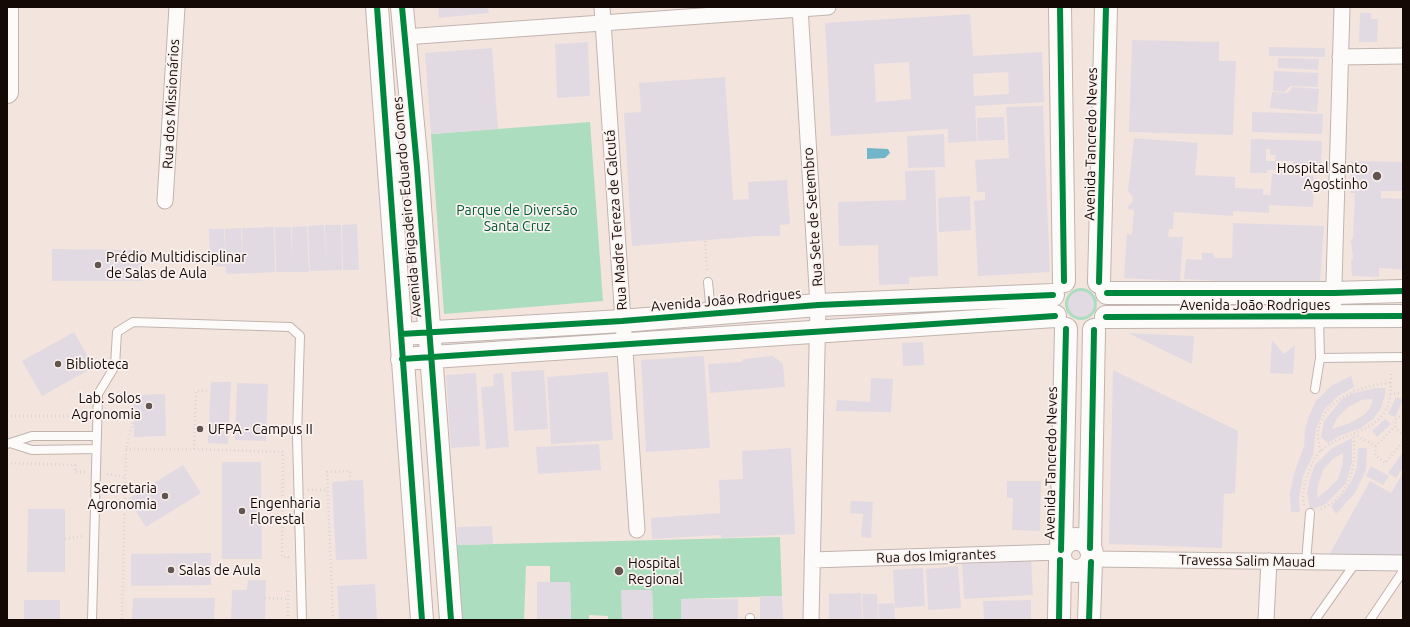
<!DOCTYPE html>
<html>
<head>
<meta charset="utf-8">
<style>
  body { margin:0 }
  #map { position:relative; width:1410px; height:627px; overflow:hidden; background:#f4e4de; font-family:Ubuntu,sans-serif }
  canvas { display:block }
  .frame { position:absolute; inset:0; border:8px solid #150905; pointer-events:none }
</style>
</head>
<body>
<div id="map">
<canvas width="1410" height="627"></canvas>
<div class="frame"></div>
</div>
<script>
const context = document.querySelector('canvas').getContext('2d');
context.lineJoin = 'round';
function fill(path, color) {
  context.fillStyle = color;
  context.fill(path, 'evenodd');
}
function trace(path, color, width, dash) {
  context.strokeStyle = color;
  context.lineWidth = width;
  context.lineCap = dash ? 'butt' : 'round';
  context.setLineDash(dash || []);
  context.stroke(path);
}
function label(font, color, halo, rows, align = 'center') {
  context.font = font + ' Ubuntu,sans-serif';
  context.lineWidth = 3.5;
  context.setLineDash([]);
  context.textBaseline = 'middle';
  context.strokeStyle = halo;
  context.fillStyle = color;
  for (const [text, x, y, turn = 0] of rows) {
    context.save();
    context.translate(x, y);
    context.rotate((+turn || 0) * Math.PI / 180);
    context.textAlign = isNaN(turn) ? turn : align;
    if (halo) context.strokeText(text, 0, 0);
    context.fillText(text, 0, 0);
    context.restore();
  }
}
const green = new Path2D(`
  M590 122 603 301 444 314 431 134Z
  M1065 304a16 16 0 1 1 32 0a16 16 0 1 1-32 0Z
  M780 537 782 596 681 599V620H653L652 590H622V620H608V616L589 615V620H571L570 582H550V566H526L524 620H460L454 545Z`);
const water = new Path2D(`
  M867 148 888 149 890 153 885 158 867 159Z`);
const building = new Path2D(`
  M438 7H488L489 13 439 18Z
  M1360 13H1371V19H1378L1377 42H1359Z
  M970 14 973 56 1042 52 1044 102 975 106 977 141 948 143V129L831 136 825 23ZM909 62 911 99 876 102 874 64ZM1008 72 1009 94 974 96 973 74Z
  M1132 40 1219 42V61H1236L1233 135 1129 132Z
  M588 42 590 96 557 98 555 44Z
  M1269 47 1325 48V57L1269 56Z
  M492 48 498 129 431 134 425 53Z
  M1278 58 1319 59 1318 70 1278 68Z
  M1274 71 1318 73V87L1290 86 1285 92 1273 91Z
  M725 77 733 200 749 199 748 182 787 180 790 224 780 225V236H759L632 246 624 113 641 112 639 83Z
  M1292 87 1319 89 1317 112 1270 108 1272 92 1287 93 1291 90Z
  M1043 106 1050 272 978 276 974 201 985 200V192H977L975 160 1009 158 1006 107Z
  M1252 112 1323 114 1322 134 1252 132Z
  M1004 117 1005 140 978 141 977 118Z
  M944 134 945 167 908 168 907 136Z
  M1134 138 1198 143 1195 175 1235 177V188L1263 189V195H1270V200L1272 174 1314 176 1313 207 1269 205V213L1233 211V216L1174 212 1173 229H1169L1168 237H1183L1180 281 1124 278 1127 234 1132 235 1134 210 1127 209 1128 206 1132 203 1133 198 1128 191Z
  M1251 139 1322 141 1321 174 1292 173 1293 161H1275L1276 155H1270V149H1266V161H1276V170H1267V173H1250Z
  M1351 161 1403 162V191H1381V198L1403 199V269L1379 268V277L1352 276 1351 260 1353 258 1351 240 1353 238 1355 193H1350Z
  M1279 166H1288V174H1279Z
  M935 170 938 276 909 277V284L879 285 878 245 839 246 838 202 906 200 905 171Z
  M970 196 971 230 939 232 938 198Z
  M1233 223 1324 226 1320 284H1231V282L1184 279 1186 259 1202 260V253H1213L1215 258H1232Z
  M357 224 359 270H343L342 225Z
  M324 225 326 263 325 225H341L342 270 310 271 308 226Z
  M307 226 309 272H276L275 227H291L292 264V227Z
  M274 227 275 272 259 273 258 236 259 273 226 274 225 229 241 228 243 269 242 228Z
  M209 229H224L226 266 210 267Z
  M52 249 144 250 143 281H52Z
  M1068 304a13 13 0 1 1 26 0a13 13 0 1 1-26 0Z
  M74 332 94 367 42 396 22 361Z
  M1128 333 1194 336 1192 364Z
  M1272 340 1284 354 1295 345 1293 374 1270 373Z
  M923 342 924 365 903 366 902 343Z
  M704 356 710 448 646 452 641 360Z
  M773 356 783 364 785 387 710 393 708 364 742 362 743 359Z
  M544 370 548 429 514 431 511 372Z
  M1113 370 1238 431 1235 493 1224 494 1222 548 1109 544Z
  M608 372 613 440 551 444 547 377Z
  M476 373 480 446 451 448 446 375Z
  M503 373 509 447 486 449 481 387 494 386 493 374Z
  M1351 376 1354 387 1338 396 1324 410 1320 419 1316 429 1313 455 1303 476 1299 499 1300 512H1291L1290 493 1294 474 1304 446 1305 430 1308 418 1316 401 1331 386Z
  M871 378 893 379 891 412 836 411 837 400 870 402Z
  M211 382H231L228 444 208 443Z
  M237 383 268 384 266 441 235 440Z
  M1375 388H1385V394L1381 408 1373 419 1361 428 1339 436 1328 443 1321 437 1324 421 1342 399 1351 394ZM1373 399 1370 408 1364 415 1350 423 1332 429 1337 418 1348 407 1362 400Z
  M165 394 166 436 134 437 133 395Z
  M1396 397 1403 400 1395 417 1388 414Z
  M1385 419 1391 424 1377 437 1372 431Z
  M1352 438V462L1346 483 1326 504 1310 510 1307 493 1310 479 1315 465 1331 449ZM1343 453V464L1338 479 1327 490 1317 498 1318 485 1323 470 1333 459Z
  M599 444 601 470 538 474 536 447Z
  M791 448 795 534 721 538V535L652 539 651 518 720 513 719 480 743 479 742 451Z
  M1358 448H1367L1366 470 1355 493 1336 514 1331 506 1345 491 1353 478 1357 467Z
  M1403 452V468L1396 478 1388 473Z
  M222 462H261L262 559H222Z
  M183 465 201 493 146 527 128 499Z
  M1371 466 1389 476 1383 485 1366 476Z
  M1403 473V555H1329L1370 481 1391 493Z
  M363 480 367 559 336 560 332 482Z
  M1007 481H1041L1040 531 1012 530 1013 498H1007Z
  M851 501 873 502 871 538 861 537 863 514 850 513Z
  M28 509H65V572H27Z
  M492 526 493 544 458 545 457 527Z
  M211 553V585L131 586V554Z
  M1031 560 1033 595 964 599 962 564Z
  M958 566 961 608 928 610 926 569Z
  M923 568 925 606 895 608 893 570Z
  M248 580H266L265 620H231L232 590H247Z
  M537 582H570L571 620H537Z
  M375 584 377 620H339L337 586Z
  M621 590H652L653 620H622Z
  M861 593 862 620H829V594Z
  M862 594H877L878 620H863Z
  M760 596H782L783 620H760Z
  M133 598H215L214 620H132Z
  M681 599H738V620H681Z
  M24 600H60V620H24Z
  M1031 600V620H984L983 601Z
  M894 603 895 620H879L878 604Z`);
const path = new Path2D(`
  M705 241 707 271
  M1390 394 1403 393
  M1403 414 1396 419C1394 426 1396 431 1403 434
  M7 416H87
  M108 416 134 417 126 449 122 620
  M1354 434 1376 446 1395 426
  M1376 446 1375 455 1385 463 1403 442
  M126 449H194L283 452 282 557H288V559
  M194 449 196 391H210
  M1321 451C1305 407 1356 385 1391 383
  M7 463 75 465V472H86
  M107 474 125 477
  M308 490H328
  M125 504H131
  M1304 505C1302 494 1304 482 1309 472 1311 465 1314 458 1319 453 1337 433 1367 436 1384 413 1391 402 1391 388 1391 374
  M1321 509C1350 496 1358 464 1353 434
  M65 539 83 536
  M265 598 288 599
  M288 620V588
  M333 620 327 472 350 471V481`);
const lane = new Path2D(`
  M708 282 711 313
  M1320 358 1403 357
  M1315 389 1320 358 1319 317
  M7 444 32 436H97
  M13 444 32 450 96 449
  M1306 562 1310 513
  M92 620 98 394 115 366 117 332 133 322 290 327 300 336 297 437 302 620
  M750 620V618
  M1315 620 1356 562
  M1370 620 1403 571`);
const street = new Path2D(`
  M602 7 637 530
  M800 7 818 305 811 620
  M404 37 828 7
  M1340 57 1403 56
  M165 201 177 7
  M1333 317 1342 7
  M1092 559 1403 563
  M812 560 1060 552
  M1266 620 1269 561`);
const secondary = new Path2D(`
  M377 7 422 620
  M402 7 417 167 451 620
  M1060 7 1064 281
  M7 92V7
  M1099 282 1106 7
  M1107 293H1334L1403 291
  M1106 317 1403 316
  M401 334 622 321 818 305 1053 295
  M402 359 1055 316
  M1060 555a16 16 0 1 1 32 0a16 16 0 1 1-32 0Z
  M1090 548 1094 330
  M1061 550 1066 329
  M1059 620 1060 560
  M1089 620 1091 562`);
const cycleway = new Path2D(`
  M377 7 422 620
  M402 7 417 167 451 620
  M1060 7 1064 281
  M1099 282 1106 7
  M1107 293H1334L1403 291
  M1106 317 1403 316
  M401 334 622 321 818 305 1053 295
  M402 359 1055 316
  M1090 548 1094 330
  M1061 550 1066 329
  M1059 620 1060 560
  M1089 620 1091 562`);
const markers = [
  [1377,176,5,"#635651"],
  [98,265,4,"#635651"],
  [58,364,4,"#635651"],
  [149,406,4,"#635651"],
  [200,429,4,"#635651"],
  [165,496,4,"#635651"],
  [242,511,4,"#635651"],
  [171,570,4,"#635651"],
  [619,571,5,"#635651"]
];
const streetNames = [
  ["Rua dos Missionários",171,104,-87],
  ["Avenida Tancredo Neves",1091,144,-89],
  ["Avenida Brigadeiro Eduardo Gomes",407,207,-95],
  ["Rua Sete de Setembro",813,217,-94],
  ["Rua Madre Tereza de Calcutá",616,220,-94],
  ["Avenida João Rodrigues",726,300,-5],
  ["Avenida João Rodrigues",1255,305],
  ["Avenida Tancredo Neves",1051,463,-89],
  ["Rua dos Imigrantes",936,556,-2],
  ["Travessa Salim Mauad",1247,561,1]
];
const poiNames = [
  ["Hospital Santo",1368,168,"right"],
  ["Agostinho",1368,184,"right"],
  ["Prédio Multidisciplinar",106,257],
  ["de Salas de Aula",106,273],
  ["Biblioteca",66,364],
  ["Lab. Solos",141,398,"right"],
  ["Agronomia",141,414,"right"],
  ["UFPA - Campus II",208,429],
  ["Secretaria",157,488,"right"],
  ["Agronomia",157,504,"right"],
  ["Engenharia",250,503],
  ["Florestal",250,519],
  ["Hospital",628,563],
  ["Regional",628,579],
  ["Salas de Aula",179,570]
];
const parkNames = [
  ["Parque de Diversão",517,210],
  ["Santa Cruz",517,226]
];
fill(green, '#acddbe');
fill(water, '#71b5c8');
fill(building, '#e2dae2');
trace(lane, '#c1b4ae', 10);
trace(street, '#c1b4ae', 17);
trace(secondary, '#c1b4ae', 24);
trace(path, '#dad5d3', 2.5, [1, 3]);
trace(lane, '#fdfbfa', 8);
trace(street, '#fdfbfa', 15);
trace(secondary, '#fdfbfa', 22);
trace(cycleway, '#00873e', 6);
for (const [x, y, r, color] of markers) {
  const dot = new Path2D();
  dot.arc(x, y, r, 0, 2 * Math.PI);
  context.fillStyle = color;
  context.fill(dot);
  trace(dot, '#faf2ef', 1.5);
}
label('14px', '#150905', '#faf2ef', streetNames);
label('14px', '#150905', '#faf2ef', poiNames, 'left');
label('14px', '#005a38', '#faf2ef', parkNames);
</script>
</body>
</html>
